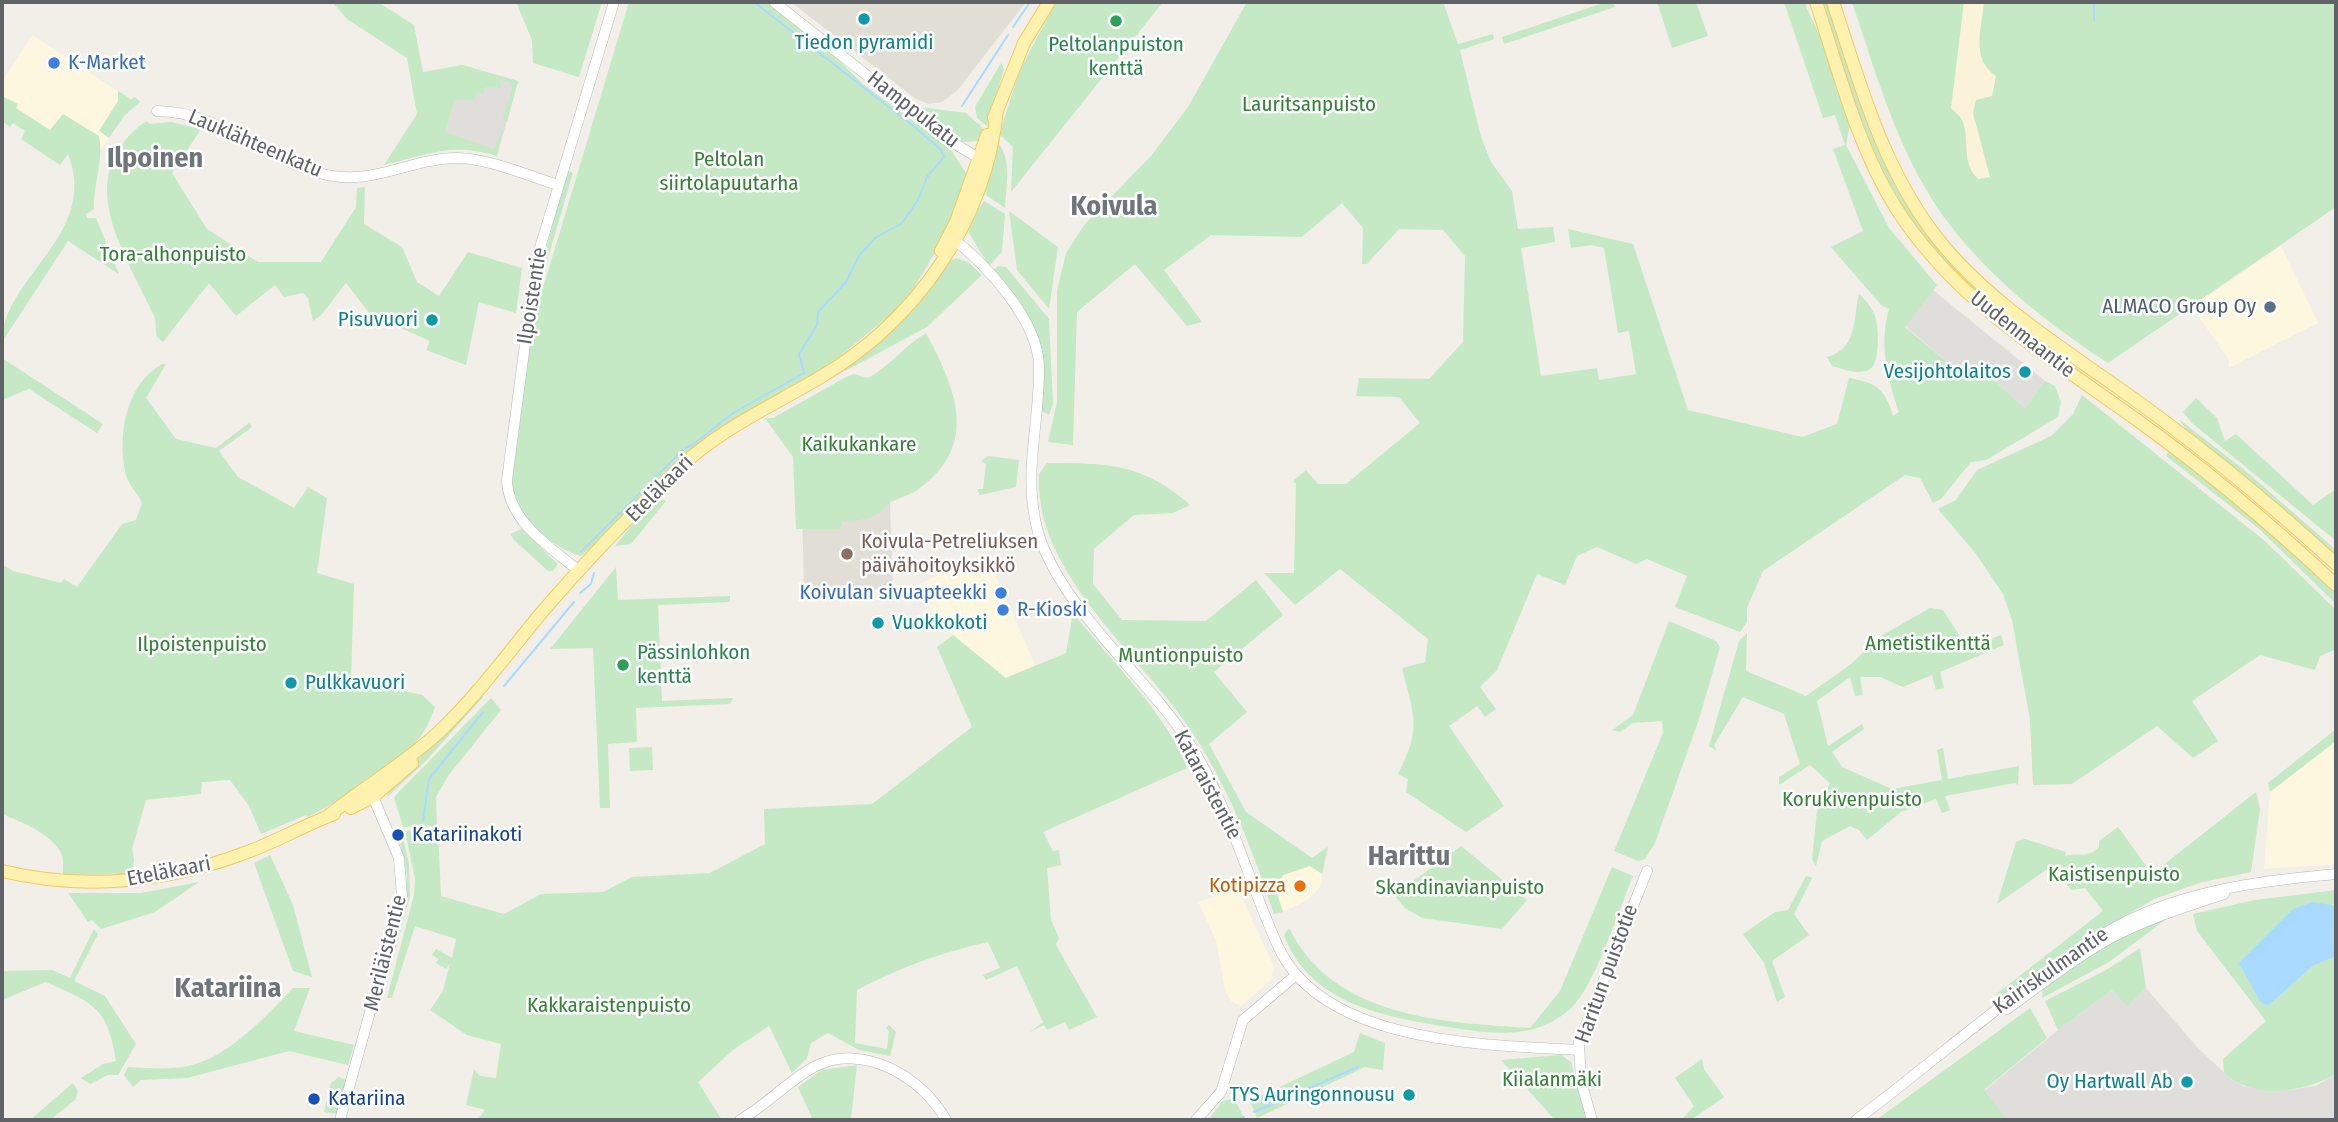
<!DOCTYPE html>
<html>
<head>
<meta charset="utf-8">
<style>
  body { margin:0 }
  #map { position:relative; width:2338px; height:1122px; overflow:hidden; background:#f1efe8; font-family:"Fira Sans Condensed",sans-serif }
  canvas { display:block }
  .frame { position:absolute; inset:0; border:4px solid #5f6368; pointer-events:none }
</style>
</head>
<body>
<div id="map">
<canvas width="2338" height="1122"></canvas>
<div class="frame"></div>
</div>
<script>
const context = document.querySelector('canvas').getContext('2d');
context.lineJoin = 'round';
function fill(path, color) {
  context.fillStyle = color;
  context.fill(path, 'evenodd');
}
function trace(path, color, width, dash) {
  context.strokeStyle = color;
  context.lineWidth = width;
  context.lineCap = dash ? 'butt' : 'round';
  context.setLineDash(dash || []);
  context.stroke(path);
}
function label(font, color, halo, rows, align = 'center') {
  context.font = font + ' "Fira Sans Condensed",sans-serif';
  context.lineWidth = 5;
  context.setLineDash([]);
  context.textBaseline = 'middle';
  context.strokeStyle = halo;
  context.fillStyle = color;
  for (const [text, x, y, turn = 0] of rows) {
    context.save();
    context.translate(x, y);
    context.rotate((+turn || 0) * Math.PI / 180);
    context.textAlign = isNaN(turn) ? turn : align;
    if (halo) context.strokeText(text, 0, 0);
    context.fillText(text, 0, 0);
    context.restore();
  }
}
const commercial = new Path2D(`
  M32 35 133 101 90 167 2 109V82Z
  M2281 246 2318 323 2229 368V360L2192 307Z
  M986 554 1035 665 1005 678 935 620 919 584Z
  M2336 741V864L2264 869 2270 792Z
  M1310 866 1322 874 1320 887 1309 899 1283 912 1277 893 1283 875Z
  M1238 889 1274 967 1271 980 1241 1006 1231 1001 1225 990 1216 940 1198 902Z`);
const industrial = new Path2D(`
  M462 65 518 81 497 156 461 145 436 150Z
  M1933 290 2045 381 2025 408 1982 370 1971 382 1905 326Z
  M2146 988 2198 1048 2232 1080 2246 1087 2289 1090 2315 1086 2336 1074V1120H2008L1984 1091 2058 1030 2112 990 2127 1007Z`);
const education = new Path2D(`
  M791 2H1026L957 91 942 102 929 104 916 99Z
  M890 503 893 589 808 592 804 588 802 509Z`);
const green = new Path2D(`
  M332 2H378L414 25 423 72 462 65 518 81 507 122 503 119 512 89 509 81 500 80 501 88 485 87 483 94 477 92 474 100H454L445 132 494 149 503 128 497 156C449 142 429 155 384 165L417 114 407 58 347 19Z
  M516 2H602L579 77 533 63 532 40Z
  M629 2H766L829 51 864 85 949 147 966 173 968 181 944 237 914 288 896 310 828 366 791 390 763 403 581 556C550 548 514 513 511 479L536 291 543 288Z
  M1056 2H1163L1011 192 1013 147 999 134 1020 70Z
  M1247 2H1443L1458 44 1493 34 1494 39 1460 50 1481 137 1491 162 1512 191 1518 229 1553 227 1555 242 1521 248 1541 376 1597 368 1599 380 1636 374 1629 331 1618 333 1604 248 1591 245 1571 248 1568 229 1633 244 1688 410 1802 437 1837 424 1849 378C1877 383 1885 389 1893 416L1899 412C1887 377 1879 345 1889 309L1881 305 1831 247 1863 231 1833 149 1845 145 1835 115 1823 118 1784 2H1807L1806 7 1820 36 1850 124 1846 145 1889 228 1937 285 1905 327 1971 382 1982 370 2025 408 2045 381 2055 386 2061 402 2058 417 1986 460 1971 462 1941 499 1933 503 1920 478 1905 475 1763 571 1747 608V622L1740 632 1675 607 1687 576 1647 559 1636 564 1597 547 1577 556 1565 585 1537 574 1497 670 1480 687 1496 709 1485 717 1477 706 1449 726 1504 806 1466 832 1406 792 1408 779 1398 774C1422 728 1414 716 1402 668L1425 662 1428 639 1340 569 1295 605 1264 573H1294L1296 484 1293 481 1306 470 1318 484H1346L1420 423 1399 397 1356 396 1359 378 1429 379 1463 342 1465 256 1443 230 1399 229 1367 264H1362L1363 228 1342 203 1302 237 1211 235 1164 270 1202 322 1187 326 1135 264 1077 312 1073 445 1048 442 1057 402V291L1066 253 1085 224 1151 156 1188 107Z
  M1606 2H1613L1615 7 1504 44 1502 37Z
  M1657 2H1696L1708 36 1672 48Z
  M1820 2H1828L1925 229 2070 359 2066 365C2036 343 2004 322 1976 297 1888 220 1856 108 1820 2Z
  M1852 2H2336V207L2108 363C2039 318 1965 259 1924 186 1891 128 1873 64 1852 2Z
  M1001 63 1004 69 987 126 977 118 975 107Z
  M868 67 919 107 966 113 986 131 980 141 963 142 935 125Z
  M118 91 131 99 135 97 140 102 124 116 109 138 99 131 118 101Z
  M2 96 18 104 16 108 50 130 63 114 99 136C104 160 93 184 94 209L86 214 87 218H96L119 274 68 241 2 342C2 277 100 235 68 154L60 165 21 139 25 131 13 123 10 127 2 121Z
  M146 121 150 124 171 122 201 129 172 173 207 229 258 262H321L356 207 357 188 365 187 364 224 402 247 417 282 439 296 468 252 522 268 516 313 479 302 466 365 426 350 430 341 370 314 346 283 322 314 313 321 308 298 303 293 284 297 275 285 236 316 209 283 163 342 157 337C155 331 157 322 154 316 127 255 68 177 146 121Z
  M996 141C1013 157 1006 187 1005 208L986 195 985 190Z
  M567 170 573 173 542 278 539 277Z
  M984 201 1005 214 1002 252 989 266 969 233V225Z
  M1009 211 1058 247 1049 309 1017 270Z
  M956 258 969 263 982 275 927 327 845 371 844 367 948 262Z
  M998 266 1006 267 1049 319 1053 404 1049 415 1041 411C1041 337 1044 328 993 271Z
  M1859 294C1866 300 1872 308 1875 316 1879 327 1880 363 1870 369 1859 376 1843 369 1832 366L1827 357C1859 349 1853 315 1859 294Z
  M926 333C954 386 981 443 920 488 911 495 901 497 891 502 885 506 881 513 874 516 865 520 852 520 842 522L840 529H796L793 457 765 418H773L846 377 854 374 868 378C890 366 904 346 926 333Z
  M2 358 103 424 97 433 29 389 2 400Z
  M162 364H166L146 398 176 439 216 448 249 423 252 427 219 451 238 477 294 508 308 487 327 498 317 573 354 584 351 679 422 695 435 707C431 717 427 729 420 737 392 772 347 796 308 817L306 815 261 834 249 806 230 780 202 782 201 794 146 800 132 849 134 859 132 874 63 875C63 869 64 859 61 853 51 833 21 822 2 814V564L13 571 61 583 64 579 77 587 122 524 136 520 142 503C138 493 129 486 126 475 117 437 125 385 162 364Z
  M2082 395 2265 541 2336 610V649L2320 656 2315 670 2260 655 2192 701 2218 741 2193 758 2157 726 2072 784 2033 785 2030 720 2012 620 2003 594 1976 554 1938 509 1956 500 1977 470 2051 436 2073 414Z
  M2196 398 2217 418 2225 441 2236 434 2313 505 2336 489V541L2192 423 2183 412Z
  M2179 419 2248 473 2336 550V558L2245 476 2187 431Z
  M2169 450 2295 553 2336 591V604L2257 527 2166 456Z
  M988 456 1019 460 1016 487 980 495 977 489H983L986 464 981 461Z
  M1047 463C1105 463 1144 463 1190 505L1173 513 1134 515 1094 549 1093 584 1122 620 1206 621 1256 580 1283 615 1214 672 1247 712 1209 744 1246 812 1312 858 1328 847 1322 874 1310 866 1283 875 1277 893 1283 912 1274 914C1253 851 1230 791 1194 735 1143 655 1034 576 1039 474Z
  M660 498 666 501 631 544 615 546 652 500Z
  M522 529 558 564 553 571H548L514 540 510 534Z
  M616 567 618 600 730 596V602L658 605 662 701 733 698 730 704 636 708 637 742 608 744 610 808H600L593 648 550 649Z
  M1930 608 1943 610 1968 649 2001 635 2004 645 1940 672 1944 688 1936 690 1932 675 1903 687 1880 677H1860L1863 695 1855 696 1850 677 1817 701 1828 746 1862 724 1864 729 1832 752 1842 767 1892 789 1942 780 1937 750 1943 748 1948 779 2019 766 2018 785 2015 783 1945 796 1950 810 1942 813 1936 799 1901 812 1867 840 1859 830 1850 826 1822 841 1816 866 1812 859 1817 811 1830 783 1810 765 1779 785V777L1800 764 1784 714 1743 697 1714 745 1717 751 1709 746 1739 641 1747 633 1746 671 1806 696 1851 664 1881 636Z
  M1073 613C1109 659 1168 715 1187 768L1043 832 1053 851 1059 850 1061 865 1047 868 1051 920 1059 938 1056 945 1097 1017 1069 1030 1065 1022 1047 1030 1044 1025 1030 1032 1043 1022 1017 966 986 980 983 975 1000 968 988 942C942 952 899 968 857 990L855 1043 887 1049 889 1031 886 1028 889 1025 896 1032 890 1056 859 1050 828 1033 811 1043 807 1058 792 1073 769 1026 733 1050 698 1082 722 1120H477L485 1110 466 1105 474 1069 480 1076 496 1078 501 1044 467 1035 430 1010 443 991 450 963 446 969 436 963 439 959 432 955 436 949 452 958 456 939 415 926 392 998H387L414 895 415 878 405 831 438 830 441 896 504 914 541 894 603 892 632 877 710 873 765 844 764 809 872 804 972 727 937 647 953 635 1006 678 1066 653Z
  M1669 621 1716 641 1720 647 1699 719 1655 843 1645 859 1638 861 1614 851 1663 733 1662 721 1633 723 1620 732 1612 730 1633 715Z
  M484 696 425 762 387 797 389 790 475 699Z
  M491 698 501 710 448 776 436 797 437 826 403 827 394 797Z
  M2336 729V741L2270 792 2268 783Z
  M652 747 653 770 630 771 629 748Z
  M2256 792 2260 809 2251 872 2199 883 2154 899 2060 955 2005 997 1995 995 2103 911 2085 888 2071 890 2053 865 1997 904 2016 842 2025 839 2066 852 2065 856C2079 852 2088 859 2099 847V841L2118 827 2152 874Z
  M401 831 409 863 410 896 383 995 406 895 407 874 398 832Z
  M1461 846 1527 900 1502 929 1422 918 1405 908 1394 895Z
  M270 855 293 905 312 977 293 971 254 863Z
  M1612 867 1633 876C1619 909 1595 988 1569 1010 1531 1042 1487 1033 1442 1026 1380 1016 1309 1002 1284 935L1289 928C1334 1018 1441 1022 1530 1028L1560 991Z
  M1806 876 1812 878 1794 914 1809 935 1772 961 1785 997 1777 1002 1764 963 1743 934 1775 912 1788 910Z
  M199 882 155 912 101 929 92 920 88 922 68 893H141Z
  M2336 890V906L2334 904 2249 954 2240 963 2260 1002 2268 1006 2313 966 2336 956V1074C2304 1092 2254 1101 2224 1073L2223 1059 2266 1021 2197 931 2193 914 2255 900Z
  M2163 917 2165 920 2109 962 2042 998 2043 987C2081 959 2120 937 2163 917Z
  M94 929 98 934 74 981 105 996 136 1044 118 1075H108L90 1084 81 1078 103 1064 116 1061C108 1007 93 1003 46 982L2 1000V971L52 970 70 978Z
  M2140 948 2146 988 2127 1007 2112 990 2058 1030 2045 1001 2108 969Z
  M293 988H310L294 1031 354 1045 348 1065 289 1051 187 1078 141 1080 133 1087 124 1075 128 1067C147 1068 169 1070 188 1066 228 1058 266 1016 293 988Z
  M2030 1008 2047 1038 1984 1090 2008 1120H1876Z
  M1360 1033 1385 1043 1383 1070 1365 1067 1257 1118 1250 1101 1354 1052Z
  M1561 1055 1571 1062 1586 1120H1555L1501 1060Z
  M1702 1059 1704 1069 1724 1097 1691 1120H1681L1694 1106 1675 1078Z
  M857 1065 851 1120H813L798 1087 822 1070Z
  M339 1077 348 1081 339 1114 324 1112 331 1083Z
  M73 1083 78 1091 75 1100 50 1120H30Z
  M1230 1099 1236 1102 1245 1120H1208L1223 1101Z`);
const sand = new Path2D(`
  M1964 2H1984C1982 28 1970 59 1996 76L1992 96 1976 100 1973 113 1990 177 1978 179C1960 161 1971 141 1962 120 1960 116 1954 111 1951 108Z`);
const water = new Path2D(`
  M2313 902 2336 906V956L2313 966 2268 1006 2260 1002 2239 963 2293 909Z`);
const stream = new Path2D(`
  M2094 2V20
  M1013 27 1030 2
  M962 106 1008 35
  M581 552 685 448 694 444 733 413 804 373 799 354 817 325 818 312 846 282 859 256 875 238 902 223 918 200 927 177 944 157 941 150 917 129 754 2
  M580 593 591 584 594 573
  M504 686 574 602
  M423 821 429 779 483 712
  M1254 1112 1358 1067
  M1238 1120 1244 1117`);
const minor = new Path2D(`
  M774 2 950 141 982 160
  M157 111C216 111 263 157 319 173 371 188 407 159 455 158 485 157 529 176 558 185
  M951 237C986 264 1038 320 1039 366 1040 425 1022 473 1038 532 1060 607 1145 675 1188 741 1229 805 1247 878 1278 946 1322 1044 1486 1045 1578 1050
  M579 571C550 547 508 521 507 480L536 261 614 2
  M2007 1009C2041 985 2073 959 2109 939 2146 919 2185 907 2224 894
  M340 1120 402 897 399 858 371 792
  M740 1120C767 1105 789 1080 814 1067 863 1041 923 1078 946 1120
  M1196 1120 1221 1092 1243 1020 1296 975
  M1592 1120 1581 1081 1579 1042 1647 871
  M1856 1120C1914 1077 1969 1029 2028 986 2063 960 2099 933 2140 915 2202 888 2269 880 2336 874`);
const major = new Path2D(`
  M1816 2C1839 71 1857 146 1896 208 1955 301 2050 357 2137 420 2207 470 2273 526 2336 585
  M1833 2C1859 81 1881 162 1931 230 1979 295 2052 341 2117 387 2194 441 2267 501 2336 564
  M994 118 1024 43 1049 2
  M941 251 956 222 987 135
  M351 808 374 796 412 763
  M328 816C364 787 404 764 438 733 476 697 508 653 542 612 584 563 630 515 677 470 718 430 770 407 819 378 915 322 986 222 997 110
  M2 871C85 891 170 882 250 851 279 840 305 825 334 814`);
const markers = [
  [864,19,7,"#0f9aa8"],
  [1116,21,7,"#2e9e5b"],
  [54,63,7,"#3f7fe0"],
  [2270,307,7,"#5c6f8a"],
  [432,320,7,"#0f9aa8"],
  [2025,372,7,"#0f9aa8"],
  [847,554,7,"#8d6e63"],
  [1001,593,7,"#3f7fe0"],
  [1003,610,7,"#3f7fe0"],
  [878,623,7,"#0f9aa8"],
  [623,665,7,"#2e9e5b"],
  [291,683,7,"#0f9aa8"],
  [398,835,7,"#1a4fb4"],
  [1300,886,7,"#e8710a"],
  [2187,1082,7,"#0f9aa8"],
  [1409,1095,7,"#0f9aa8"],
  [314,1099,7,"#1a4fb4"]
];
const cultureNames = [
  ["Tiedon pyramidi",864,43,"center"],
  ["Pisuvuori",418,320],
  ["Vesijohtolaitos",2011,372],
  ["Vuokkokoti",892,623,"left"],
  ["Pulkkavuori",305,683,"left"],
  ["Oy Hartwall Ab",2173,1082],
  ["TYS Auringonnousu",1395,1095]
];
const leisureNames = [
  ["Peltolanpuiston",1116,45],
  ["kenttä",1116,69],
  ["Pässinlohkon",637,653,"left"],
  ["kenttä",637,677,"left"]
];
const shopNames = [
  ["K-Market",68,63],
  ["Koivulan sivuapteekki",987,593,"right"],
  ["R-Kioski",1017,610]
];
const parkNames = [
  ["Lauritsanpuisto",1309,105],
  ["Peltolan",729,160],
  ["siirtolapuutarha",729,184],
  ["Tora-alhonpuisto",173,255],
  ["Kaikukankare",859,445],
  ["Ametistikenttä",1928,644],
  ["Ilpoistenpuisto",202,645],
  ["Muntionpuisto",1181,656],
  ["Korukivenpuisto",1852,800],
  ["Kaistisenpuisto",2114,875],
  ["Skandinavianpuisto",1460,888],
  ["Kakkaraistenpuisto",609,1006],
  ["Kiialanmäki",1552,1080]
];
const streetNames = [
  ["Hamppukatu",913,110,38],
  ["Lauklähteenkatu",255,144,23],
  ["Ilpoistentie",533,296,-81],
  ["Uudenmaantie",2022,335,38],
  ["Eteläkaari",660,489,-45],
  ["Kataraistentie",1207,785,62],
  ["Eteläkaari",169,872,-11],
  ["Meriläistentie",386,953,-76],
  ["Kairiskulmantie",2051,971,-35],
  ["Haritun puistotie",1607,974,-70]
];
const serviceNames = [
  ["ALMACO Group Oy",2256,307]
];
const educationNames = [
  ["Koivula-Petreliuksen",861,542],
  ["päivähoitoyksikkö",861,566]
];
const transitNames = [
  ["Katariinakoti",412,835],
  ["Katariina",328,1099]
];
const foodNames = [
  ["Kotipizza",1286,886]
];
const districtNames = [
  ["Ilpoinen",155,159],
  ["Koivula",1114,207],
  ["Harittu",1409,857],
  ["Katariina",228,989]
];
fill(commercial, '#fef7e0');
fill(industrial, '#e0deda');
fill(education, '#e1ded6');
fill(green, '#c5e8c5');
fill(sand, '#fbf3d9');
fill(water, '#aadaff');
trace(stream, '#aadaff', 2);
trace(minor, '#b5b8bc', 11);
trace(major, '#f2c960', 14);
trace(minor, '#fff', 10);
trace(major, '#fff2af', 12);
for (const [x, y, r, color] of markers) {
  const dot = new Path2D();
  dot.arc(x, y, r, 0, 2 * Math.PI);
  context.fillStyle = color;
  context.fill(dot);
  trace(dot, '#fff', 2.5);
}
label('21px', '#0d838f', '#fff', cultureNames, 'right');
label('21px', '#27864d', '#fff', leisureNames);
label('21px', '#366cbe', '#fff', shopNames, 'left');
label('21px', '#348238', '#fff', parkNames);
label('21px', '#5f6368', '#fff', streetNames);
label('21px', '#4e5e75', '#fff', serviceNames, 'right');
label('21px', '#785e54', '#fff', educationNames, 'left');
label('21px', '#164399', '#fff', transitNames, 'left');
label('21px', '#c56008', '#fff', foodNames, 'right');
label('bold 28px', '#70757a', '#fff', districtNames);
</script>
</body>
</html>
